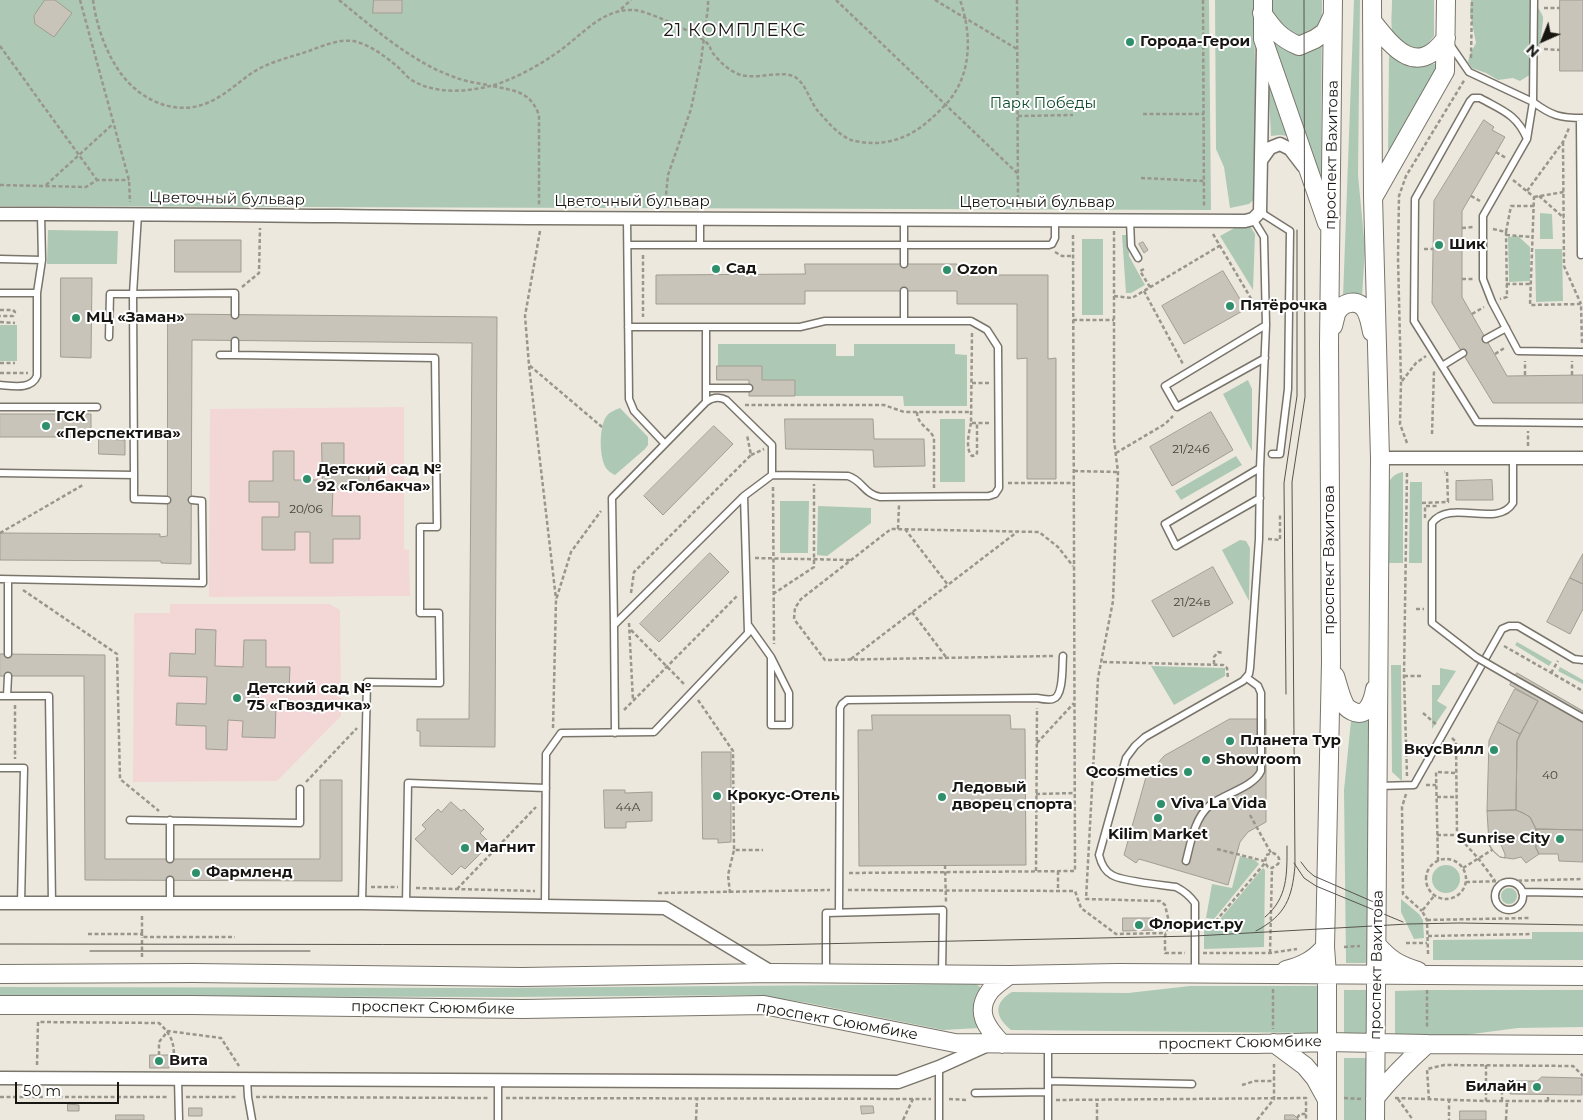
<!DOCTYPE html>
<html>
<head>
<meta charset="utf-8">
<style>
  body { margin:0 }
  #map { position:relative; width:1583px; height:1120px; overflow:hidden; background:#ede8dd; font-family:Montserrat,sans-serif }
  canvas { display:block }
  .north { position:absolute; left:1518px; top:15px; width:50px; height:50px; -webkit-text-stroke:4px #fff; paint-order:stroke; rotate:224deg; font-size:14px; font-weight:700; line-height:20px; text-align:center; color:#181612 }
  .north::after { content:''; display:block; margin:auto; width:18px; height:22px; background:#181612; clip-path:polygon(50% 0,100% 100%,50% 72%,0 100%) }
  .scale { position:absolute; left:15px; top:1082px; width:104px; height:22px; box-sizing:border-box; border:2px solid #181612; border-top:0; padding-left:6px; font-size:15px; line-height:18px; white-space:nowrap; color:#181612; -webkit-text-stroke:4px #fff; paint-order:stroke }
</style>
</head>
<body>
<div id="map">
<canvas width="1583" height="1120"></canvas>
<div class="north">N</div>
<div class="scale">50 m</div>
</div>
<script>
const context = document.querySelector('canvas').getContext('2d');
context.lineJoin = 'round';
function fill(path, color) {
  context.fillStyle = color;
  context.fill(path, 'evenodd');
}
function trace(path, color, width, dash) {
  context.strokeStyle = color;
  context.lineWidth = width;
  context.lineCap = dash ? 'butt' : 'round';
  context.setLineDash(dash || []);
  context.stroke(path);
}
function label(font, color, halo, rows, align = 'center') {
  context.font = font + ' Montserrat,sans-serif';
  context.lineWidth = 4;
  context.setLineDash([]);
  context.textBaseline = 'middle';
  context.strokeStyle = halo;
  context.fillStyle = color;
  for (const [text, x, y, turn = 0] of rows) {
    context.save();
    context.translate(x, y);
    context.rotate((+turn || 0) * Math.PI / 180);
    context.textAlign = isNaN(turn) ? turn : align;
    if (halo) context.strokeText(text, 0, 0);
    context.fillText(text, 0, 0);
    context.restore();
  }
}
const education = new Path2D(`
  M404 407V549L409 550 410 596 209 597 210 409Z
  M170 604H329L340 610 341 716 277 781 133 782 134 613H170Z`);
const green = new Path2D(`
  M0 0H1209L1211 210 0 206Z
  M1215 0H1254L1257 197 1249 204 1230 208 1224 167 1216 149Z
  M1272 0H1322L1321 186 1272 35Z
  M1354 0H1360L1358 175 1365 248 1362 297C1356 294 1350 293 1343 297Z
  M1392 0H1434V36L1424 48 1412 52C1386 38 1392 26 1392 0Z
  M1471 0H1532C1536 5 1541 11 1543 17 1544 21 1537 65 1535 68 1532 74 1525 78 1520 81L1513 78 1498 80 1486 73 1472 68 1468 62 1470 54 1476 43 1470 13Z
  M1389 54C1404 66 1419 67 1438 63V67L1388 154Z
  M1268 77 1288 136 1280 135 1271 136Z
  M1540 213 1552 214 1553 239H1540Z
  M1238 226H1250L1255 234 1253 290 1220 236Z
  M48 230 118 231 117 264H47Z
  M1122 235H1128L1129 256 1145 285 1131 293H1126Z
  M1518 236 1530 247V281L1509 282 1508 237Z
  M1082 239H1103V315H1082Z
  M1535 249H1562L1563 301 1536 302Z
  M0 325H17V361H0Z
  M718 344H836V356H854V344H955V354L967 355V406H904L903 396H795V380H762V366H718Z
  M1248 380 1252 389V451L1223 394Z
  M620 408 648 437V445L645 449 615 475C611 473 608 471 606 468 599 457 599 427 606 417 609 412 615 410 620 408Z
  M940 419H965V482H940Z
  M1236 456 1242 465 1181 500 1175 491Z
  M1403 472V563H1388L1387 486C1391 477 1394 474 1403 472Z
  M1410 482H1422V563H1409Z
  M780 501H809L808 553H780Z
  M818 506 871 508V523L827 556 817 555Z
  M1240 540 1246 541 1250 548 1249 601 1222 550Z
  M1517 642 1552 662 1549 666 1515 645Z
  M1391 665H1401L1402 781 1392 772Z
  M1151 666 1225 668V676L1174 705Z
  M1560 667 1583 680V684L1558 671Z
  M1440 668 1456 671 1437 701 1447 707 1432 729V685H1440Z
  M1369 719 1370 963H1346L1344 790 1351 721 1361 723Z
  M1240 856 1255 860 1259 864 1214 919 1206 918 1212 884 1232 888Z
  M1432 879a14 14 0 1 1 28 0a14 14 0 1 1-28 0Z
  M1263 868 1265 870 1264 947 1204 949V924H1216Z
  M1501 896a8 8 0 1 1 16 0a8 8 0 1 1-16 0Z
  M1401 899 1419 914 1423 920 1424 938 1414 939 1401 912Z
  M1532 932H1583V960H1433V940L1532 939Z
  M976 984 980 987 979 1028 943 1030 808 1003 756 995 513 997 0 996V987L487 988Z
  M1190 986H1317V1033L1011 1030C995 1017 993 1003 1012 992L1128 993Z
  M1344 990H1369L1370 1035H1344Z
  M1427 990H1583V1027L1518 1028 1457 1036 1395 1035V991Z
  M1344 1058H1370V1120H1344Z`);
const building = new Path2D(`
  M45 0H55L72 13 54 37 35 24 34 16Z
  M374 0H402V13H373Z
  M1560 0H1583V71H1560Z
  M1484 120 1494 127 1492 130 1505 137 1462 211V297L1507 376 1583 375V403H1493L1432 303 1434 201Z
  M175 240H241V272H175Z
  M1143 242 1148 250 1144 253 1139 244Z
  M805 264H957L958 275H1048V359L1056 358V479H1027V358L1017 359V304H957V291H805V304H656V275L805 274Z
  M1223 271 1246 309 1184 344 1162 306Z
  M61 278H92L91 358 61 357Z
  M168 314 497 317 495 747 420 746V731H417V719H469L472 343 192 340 191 564 161 563V561L0 560V533L160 534V537L167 536Z
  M717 366H762V380H795V396H749V380H717Z
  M1211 412 1233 450 1172 486 1150 447Z
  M0 414H91V437H0Z
  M785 419H873L874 439H924L925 466 874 467 873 450 786 449Z
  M714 426 733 444 663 515 644 496Z
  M99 439 125 440V455L99 454Z
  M322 443H344V468H369V489H333L332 516H360V539H333V563H310V532H295V550H262V517H279V502H249V481H273V451H294V480H322Z
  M1492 480 1493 500H1456V481Z
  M710 553 729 572 659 642 640 624Z
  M1583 554V584L1570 578Z
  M1213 567 1233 603 1173 637 1152 601Z
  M1570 578 1583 584V609L1570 634 1547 622Z
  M196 629 216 630 215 666 243 667 244 640H266V667H290L289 690H259L258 705H276L275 738 242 737 243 721 228 720 227 750 206 749V726L176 725 177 703 206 704 207 677 169 676 170 653 195 654Z
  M0 654 105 655V859H320V780H342V881L85 880 84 676H0Z
  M1517 673 1583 711V830L1536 829 1530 817 1523 813 1516 810 1517 741 1538 701 1510 685Z
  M1515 689 1538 701 1520 734 1498 722Z
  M872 715H1010L1011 729H1025L1026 865 859 866 858 730H872Z
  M1230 719H1266V822L1248 832 1240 842 1228 885 1139 859 1136 863 1124 855 1146 777 1164 756Z
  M1498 722 1520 734 1517 741 1516 810 1487 811 1489 741Z
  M702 752H731V842L718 843V839H703Z
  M604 790H625V793L652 792V821L626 822V828H605Z
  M451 802 461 811 464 809 484 829 480 833 487 840 479 849 482 852 465 869 461 866 452 875 415 839 426 829 422 825 438 809 441 812Z
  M1516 810 1523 813 1530 817 1536 829V848L1539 854 1526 863 1521 857 1513 859 1500 857 1494 852 1489 844 1487 811Z
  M1536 829 1583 830V862L1559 861 1558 854H1539L1536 848Z
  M1488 838 1495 840 1501 845 1505 854V858L1500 857 1492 850 1489 845Z
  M1123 918H1155V930L1123 931Z
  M150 1055H169V1068H150Z
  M1542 1077 1582 1078V1095L1510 1094V1081H1537Z
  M68 1104 79 1105V1111H68Z
  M861 1106H873L874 1113 862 1114Z
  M189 1108H202V1116H189Z
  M1460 1111H1486V1120H1460Z
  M116 1115H144V1120H116Z
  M1285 1115H1294L1299 1120H1285Z`);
const path = new Path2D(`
  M80 0 129 180 130 202
  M93 0C97 30 110 66 133 87 153 105 181 114 207 103 225 96 239 81 255 71 272 61 291 57 309 51 322 46 339 39 353 41 368 44 382 54 393 63 399 67 404 74 410 79 434 95 467 92 494 85 512 80 540 65 555 54 581 37 600 9 633 10 647 10 695 33 706 42 711 47 709 46 712 52 718 60 728 70 738 74 756 81 781 69 795 77 806 84 809 99 817 110 826 120 838 135 851 140 858 142 867 143 874 143 907 142 925 126 947 103 972 75 972 34 960 0
  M339 0C375 29 410 61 454 77 464 81 476 83 488 85
  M836 0 1018 174
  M935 0 1017 49
  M1017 0 1018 207
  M1203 0 1204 208
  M1544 8H1560
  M621 9 631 0
  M1148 45 1203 44
  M0 46 97 180
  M1544 49 1560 50
  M1471 58 1472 0
  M493 86C515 91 530 91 539 115V206
  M1143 114H1204
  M1018 116 1073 115
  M1563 142 1564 266 1581 304
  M1496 152 1506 158
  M1141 178 1204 181
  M1513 180 1534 197 1530 305 1581 304 1582 343
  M0 185 86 187 97 180H129
  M46 185 113 124
  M1527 191 1563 142 1569 128
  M1471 196 1480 201
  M1539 196 1564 218
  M1534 197 1564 192
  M660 206 666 195 668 175 691 109 701 61 708 7V0
  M1462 228 1473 227
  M1493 229 1506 232 1507 297 1500 299
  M540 231 525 316 529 365 602 427
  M1114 231V440L1118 472 1113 601 1098 678 1086 899 1160 901 1165 905 1169 922 1165 936V953H1185
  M1506 232 1511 206H1534
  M1213 234 1256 307
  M1506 235 1533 237
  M1424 249H1433
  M1055 252 1062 256H1073
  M643 255V317
  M1144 269 1140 271 1150 287
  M1462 279H1473
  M1506 284H1531
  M242 287 259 273 260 228
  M1144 291 1183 364
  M1114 296 1132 298 1221 245
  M0 310H13L15 312 13 316H0
  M1472 314 1484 307
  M1073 320H1114
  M0 322 15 323
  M972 333 971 423H990
  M1495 354 1506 347
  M0 363H15
  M529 366 556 599
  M0 373H28
  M1525 375V361
  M1572 375V361
  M1402 381 1416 363 1426 356
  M972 383H990
  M745 405H884L904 412H972
  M917 412C917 425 930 428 934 438V488
  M971 423C969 432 965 449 972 456L976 455 977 453V424
  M1432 434 1434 371
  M1407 443 1400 424 1401 382 1398 258 1399 196 1406 176 1465 79
  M1528 446V431
  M1116 453 1165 424 1173 416
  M751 455 764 449
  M1074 471 1118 472
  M1008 483H1074
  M773 487 774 644
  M1422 503 1448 502 1447 472H1444
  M1425 518V506H1437
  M898 529 899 505
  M905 529 948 585
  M0 533 83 485
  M1268 539 1280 540V514
  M755 558 850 560
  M23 590 117 654 120 779 159 811
  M631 593 634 572 751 455 747 435
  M773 594 814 567V484
  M1416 609H1424
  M912 612 946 657
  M629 623 633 701
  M631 630 685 685
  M1504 646 1583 691
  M1053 656 825 660 794 619 795 608 801 599 891 529 1039 532 1058 547 1073 566
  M851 659 1017 532
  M1103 662 1223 665 1227 668 1228 679
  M1214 664V657L1218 652 1223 653
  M1551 673 1558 661
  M1404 676H1423
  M698 700 733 751 734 850H763
  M15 705V759
  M624 710 738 595
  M1423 713 1437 725
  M553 728 556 600 571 552 601 511
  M1452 738 1456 742 1457 835 1478 858 1495 881
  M1037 743 1074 703
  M1407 776 1404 676 1407 471
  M306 782 357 728
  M1426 785H1436
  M1036 794 1075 793
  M1406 794 1402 807 1403 894 1422 911
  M1437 797H1455
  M1250 815 1271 853
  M1437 835H1457
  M1217 849 1264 861
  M1426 879a20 20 0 1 1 40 0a20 20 0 1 1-40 0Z
  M1438 861 1436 772 1456 773
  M945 865 946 902
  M1463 868 1492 850
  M1036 871 1037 708
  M1058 871V890
  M849 873 1075 871 1073 233
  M1466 882 1583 879
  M371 887H398
  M416 888 535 891
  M457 889 536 807
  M848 890 1075 891 1081 908 1116 934 1166 933
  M658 893 830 890
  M730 893 728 875 734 850
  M142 916V934
  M1427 920 1530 918
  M1169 922H1185
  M1203 922H1215L1265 863 1266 855 1273 853C1278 855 1281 859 1278 864L1272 868 1268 867 1265 863
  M88 934H142V937H235
  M1428 936 1532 934
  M1406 943H1427
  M1344 947 1360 946
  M1203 953H1270L1297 949
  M1270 953 1272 868
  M1428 954 1427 920 1422 911 1434 896
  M142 957V937
  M1273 989V1029
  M1427 990V1028
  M159 1055V1042L168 1031 221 1038 239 1066
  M37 1065 38 1022 159 1023C175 1038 174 1046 174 1066
  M1486 1065V1101
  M1242 1085 1255 1081H1274
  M0 1097H168
  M186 1097H238
  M256 1097 488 1098
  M506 1098 931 1099
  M1344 1098 1361 1099
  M1395 1098 1486 1101H1583
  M949 1099 968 1100
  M1398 1099 1413 1120
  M1449 1099V1120
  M1056 1100 1306 1098V1120
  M1429 1100 1427 1069 1444 1065 1573 1066 1583 1076
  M1502 1101V1087H1510
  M1548 1101V1094
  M1297 1118 1300 1114H1306
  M696 1120 697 1099
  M903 1120 913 1099
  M1097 1120V1099
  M1257 1120 1274 1099V1064
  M1506 1120 1507 1101`);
const lane = new Path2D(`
  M1534 0 1533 102 1527 139 1483 216V279L1492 302 1518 351 1583 352
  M1449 43 1469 72 1533 102C1552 116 1560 118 1583 118
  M1580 118 1581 255
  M1527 139C1517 114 1501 110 1480 98H1473L1470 101 1415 199 1414 321 1477 422 1583 423
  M1260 212 1290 231 1288 389 1280 454H1272
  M138 214 133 294 235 293V315
  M627 218 629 399 634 411 665 444
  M904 220V264
  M1130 220 1131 246 1138 258
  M628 245H1049L1052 244 1055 238V219
  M700 245V219
  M0 259 42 260
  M904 291V321
  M0 293H37
  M706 327V402
  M1486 339 1506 328
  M235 341V355L435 358 437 527H420V613H439L440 683 367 682 362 903
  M220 355H235
  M1265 358 1177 407 1165 386 1266 325
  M1442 366 1463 353
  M0 385C13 386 31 390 37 376V293L42 260 41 214
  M706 388H749
  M0 407H97
  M0 473 134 475 133 294H110L109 337
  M134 475V499L167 500
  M1260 498 1176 546 1165 524 1260 468
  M0 579 203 583 202 501 192 500
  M614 625 744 496 772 475 848 476C862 480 864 494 880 497L989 496 995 494 999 488 998 347 987 330 971 321H825L800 327H628
  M749 626 771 657V725H789V693L771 657
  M8 654V580
  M1476 657 1432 623V523C1450 498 1497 529 1513 503V458
  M1514 679 1583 718
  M0 696H49L52 903
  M7 696 8 676
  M615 733 614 625 612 498 706 402C713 397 719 396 726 400L772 445V475
  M1427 749 1429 759
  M0 768H24L21 903
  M1379 786 1414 785 1502 629 1509 626H1518L1574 659 1583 660
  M130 820 300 823V789
  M170 820V859
  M1186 861C1191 842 1194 819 1210 805 1224 794 1254 787 1261 771V693L1258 686 1247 678
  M1495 896a14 14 0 1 1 28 0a14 14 0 1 1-28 0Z
  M1522 892 1583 893
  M170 904V880
  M406 904 408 783 546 788
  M545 907 546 754 561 733 654 732 748 633 744 496
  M839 912 840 708 842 704 847 700 1037 698C1042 699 1049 700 1053 699 1064 696 1062 665 1063 656
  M826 972V913L943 910 942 973
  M1195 972V903C1190 896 1184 891 1176 887 1163 885 1120 881 1112 875 1104 871 1101 863 1099 855L1126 758 1135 746 1145 737 1243 681 1249 674 1250 668 1259 539 1260 468 1266 325 1264 237 1253 219
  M178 1079 179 1120
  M247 1079 248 1097 252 1120
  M498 1080V1120
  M1048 1081 1192 1084
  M975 1093 1048 1092
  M939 1120V1067
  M1048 1120V1045`);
const street = new Path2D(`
  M1262 159 1270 148 1280 144 1290 149 1303 166
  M0 214C179 213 359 217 538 218 773 220 1009 219 1245 221L1253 219 1260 212 1263 47
  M1380 458H1583
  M0 903H362L665 908 773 973
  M0 1078 898 1082 939 1067 988 1045`);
const secondary = new Path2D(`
  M1263 0V39L1327 223
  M1372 0 1373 196 1380 458 1375 1120
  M1262 13C1274 30 1280 38 1299 46L1315 39 1325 32 1332 17
  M1372 21C1394 49 1417 78 1446 38
  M1374 196 1445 71 1446 0
  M1333 326C1334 322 1335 318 1336 314 1340 304 1353 299 1362 306 1369 312 1370 323 1372 332
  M1335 676C1338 685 1340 695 1344 703 1345 706 1348 709 1352 711 1367 719 1373 701 1375 689
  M1377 945C1390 960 1399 965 1418 971
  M1286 970C1302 966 1314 960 1325 947
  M0 974 193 973 522 977 773 973 1009 975 1118 973 1583 976
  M0 1005H191L523 1009 764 1005 955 1043 1054 1044H1256L1328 1042 1427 1044 1583 1045
  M1274 1043 1305 1066 1315 1078 1326 1098
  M1002 1044C987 1028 974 1012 990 991 995 985 1003 980 1009 975
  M1375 1098C1391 1078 1408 1061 1427 1044
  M1327 1120V975L1325 947 1331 662 1329 344 1333 0`);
const tram = new Path2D(`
  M1286 694 1284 483 1297 396V230
  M1301 862 1307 870 1314 876 1376 903
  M1294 863 1304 878 1316 886 1403 922
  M1265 917C1288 898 1287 874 1287 846
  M1256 931C1286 915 1292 898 1295 866L1292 482 1305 397 1304 0
  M0 944 765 945 1195 936 1408 924 1459 923 1583 925
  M90 951H310`);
const laneBridge = new Path2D(`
  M1476 657 1514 679`);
const markers = [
  [1130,42,5,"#2e906b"],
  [1439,245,5,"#2e906b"],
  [716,269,5,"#2e906b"],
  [947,270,5,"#2e906b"],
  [1230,306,5,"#2e906b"],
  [76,318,5,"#2e906b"],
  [46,426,5,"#2e906b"],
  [307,479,5,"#2e906b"],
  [237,698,5,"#2e906b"],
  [1230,741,5,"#2e906b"],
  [1494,750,5,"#2e906b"],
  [1206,760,5,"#2e906b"],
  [1188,772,5,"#2e906b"],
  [717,796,5,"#2e906b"],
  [942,797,5,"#2e906b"],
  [1161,804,5,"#2e906b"],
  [1158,818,5,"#2e906b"],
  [1560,839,5,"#2e906b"],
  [465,848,5,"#2e906b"],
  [196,873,5,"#2e906b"],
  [1139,925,5,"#2e906b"],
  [159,1061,5,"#2e906b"],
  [1537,1087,5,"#2e906b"]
];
const numberNames = [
  ["21/24б",1191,449],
  ["20/06",306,509],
  ["21/24в",1192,602],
  ["40",1550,775],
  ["44А",628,807]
];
const poiNames = [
  ["Города-Герои",1140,42],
  ["Шик",1449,245],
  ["Сад",726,269],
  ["Ozon",957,270],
  ["Пятёрочка",1240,306],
  ["МЦ «Заман»",86,318],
  ["ГСК",56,417],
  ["«Перспектива»",56,434],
  ["Детский сад №",317,470],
  ["92 «Голбакча»",317,487],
  ["Детский сад №",247,689],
  ["75 «Гвоздичка»",247,706],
  ["Планета Тур",1240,741],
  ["ВкусВилл",1484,750,"right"],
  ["Showroom",1216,760],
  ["Qcosmetics",1178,772,"right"],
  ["Ледовый",952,788],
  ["дворец спорта",952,805],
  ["Крокус-Отель",727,796],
  ["Viva La Vida",1171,804],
  ["Kilim Market",1158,835,"center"],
  ["Sunrise City",1550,839,"right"],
  ["Магнит",475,848],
  ["Фармленд",206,873],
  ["Флорист.ру",1149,925],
  ["Вита",169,1061],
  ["Билайн",1527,1087,"right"]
];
const parkNames = [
  ["Парк Победы",1043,104]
];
const streetNames = [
  ["проспект Вахитова",1332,155,-89],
  ["Цветочный бульвар",227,199,1],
  ["Цветочный бульвар",632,202],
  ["Цветочный бульвар",1037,203],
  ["проспект Вахитова",1330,560,-90],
  ["проспект Вахитова",1377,965,-89],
  ["проспект Сююмбике",433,1008,1],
  ["проспект Сююмбике",837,1021,10],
  ["проспект Сююмбике",1240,1043,-1]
];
const quarterNames = [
  ["21 КОМПЛЕКС",735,31]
];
fill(education, '#f2d7d6');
fill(green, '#adc9b6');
fill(building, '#c8c4b9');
trace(building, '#a19d92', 1);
trace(lane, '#79756b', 9);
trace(street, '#79756b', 15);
trace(secondary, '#79756b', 20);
trace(path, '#99968d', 2.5, [4, 2.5]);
trace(lane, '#fff', 6);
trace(street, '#fff', 12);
trace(secondary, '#fff', 18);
trace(tram, '#57544e', 1);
trace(laneBridge, '#79756b', 9, []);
trace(laneBridge, '#fff', 6);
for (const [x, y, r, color] of markers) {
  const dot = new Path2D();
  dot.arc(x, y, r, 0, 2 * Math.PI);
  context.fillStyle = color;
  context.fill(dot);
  trace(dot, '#fff', 2);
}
label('12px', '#44423c', null, numberNames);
label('bold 15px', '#181612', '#fff', poiNames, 'left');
label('15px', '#0f4b2c', '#fff', parkNames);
label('15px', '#181612', '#fff', streetNames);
context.letterSpacing = '1px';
label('18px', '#181612', '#fff', quarterNames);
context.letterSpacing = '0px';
</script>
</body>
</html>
